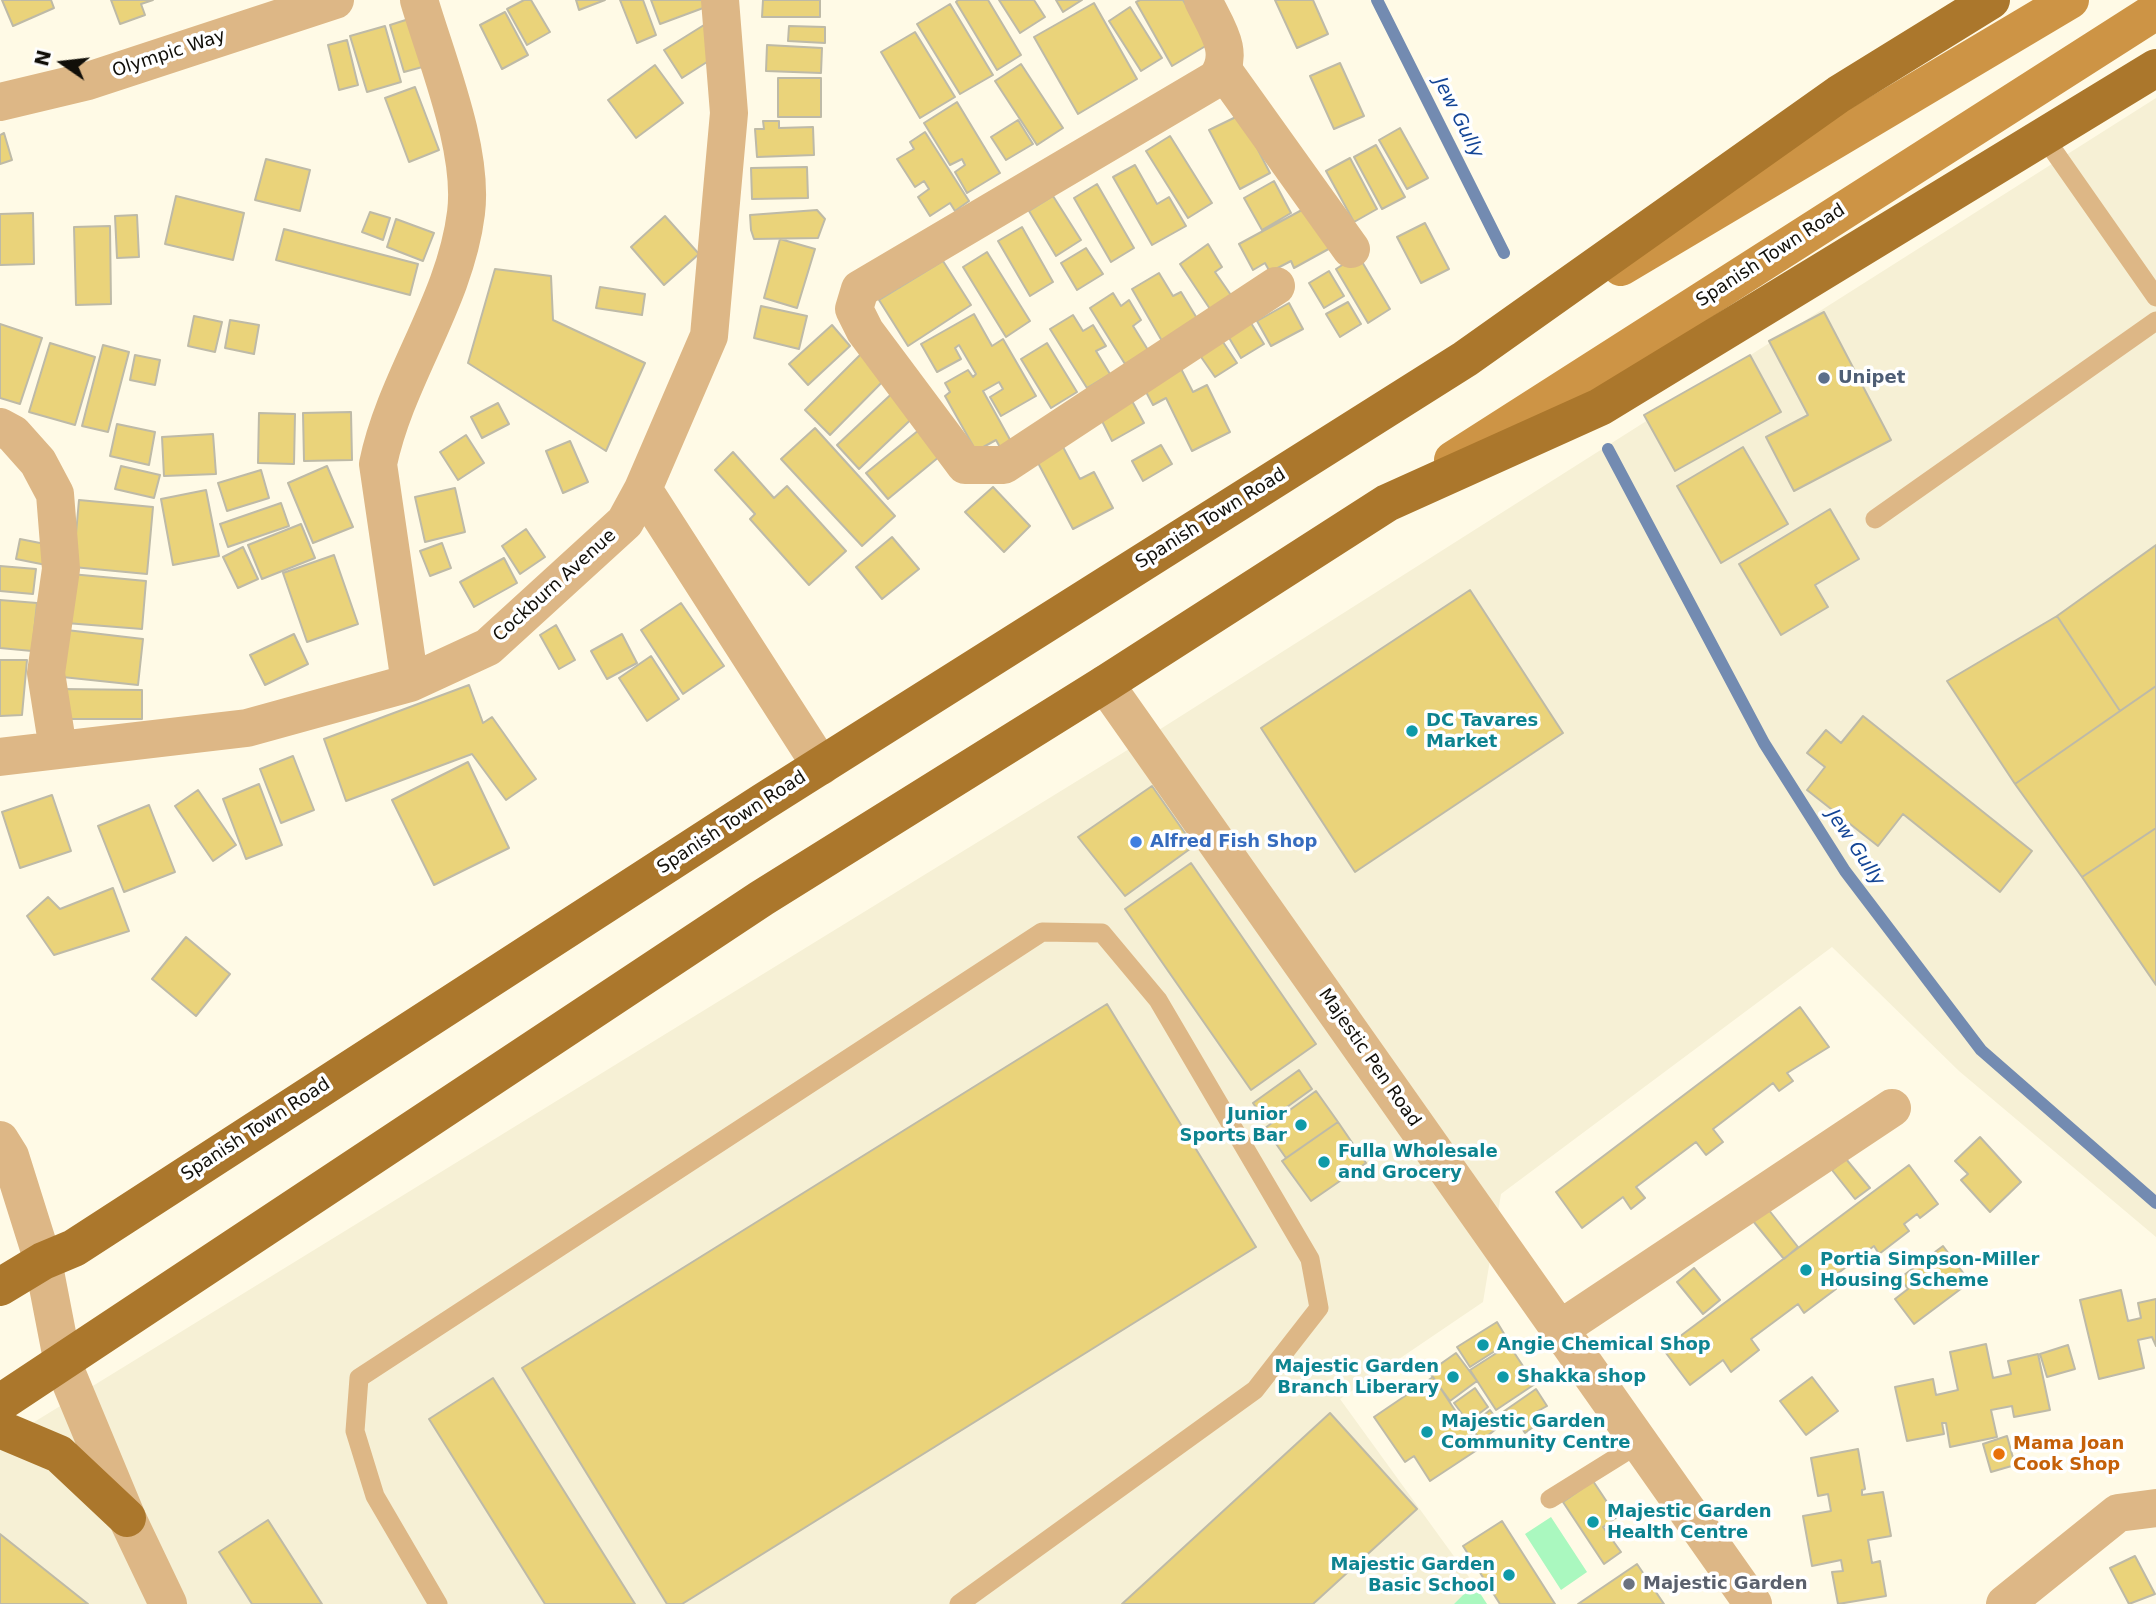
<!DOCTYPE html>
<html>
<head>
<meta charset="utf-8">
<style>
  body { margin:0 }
  #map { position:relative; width:2156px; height:1604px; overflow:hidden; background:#fffae6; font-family:"DejaVu Sans",sans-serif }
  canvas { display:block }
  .north { position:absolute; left:28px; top:28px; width:70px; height:70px; -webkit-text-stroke:5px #fff; paint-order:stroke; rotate:284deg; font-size:19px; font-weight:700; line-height:28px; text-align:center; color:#110f09 }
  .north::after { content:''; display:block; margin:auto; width:24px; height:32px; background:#110f09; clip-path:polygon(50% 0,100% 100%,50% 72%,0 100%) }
</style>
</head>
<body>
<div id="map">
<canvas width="2156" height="1604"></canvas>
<div class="north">N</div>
</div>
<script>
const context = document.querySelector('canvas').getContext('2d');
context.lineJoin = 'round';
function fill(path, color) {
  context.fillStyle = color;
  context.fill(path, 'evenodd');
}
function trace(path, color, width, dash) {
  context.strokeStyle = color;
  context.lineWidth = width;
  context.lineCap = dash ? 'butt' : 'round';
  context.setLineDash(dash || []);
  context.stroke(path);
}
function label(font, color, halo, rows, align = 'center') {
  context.font = font + ' "DejaVu Sans",sans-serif';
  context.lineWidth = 7;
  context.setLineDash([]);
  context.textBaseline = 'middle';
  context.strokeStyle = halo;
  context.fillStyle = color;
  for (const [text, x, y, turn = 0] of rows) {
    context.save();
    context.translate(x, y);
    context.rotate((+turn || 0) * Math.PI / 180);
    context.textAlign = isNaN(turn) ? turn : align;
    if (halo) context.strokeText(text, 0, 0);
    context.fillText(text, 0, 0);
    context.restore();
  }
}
const built = new Path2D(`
  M2156 98V1237L1959 1071 1832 947 1501 1194 1483 1302 1340 1399 1474 1584 1454 1604H0V1443L1121 754Z`);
const green = new Path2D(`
  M1551 1517 1587 1572 1561 1590 1525 1534Z
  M1474 1584 1487 1604H1454Z`);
const stream = new Path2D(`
  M1377 0 1504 253
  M1608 449 1764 743 1845 871 1981 1050 2156 1203`);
const building = new Path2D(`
  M2 0H51L54 8 13 26Z
  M111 0H153L141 4 145 15 120 24Z
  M524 0H531L550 32 527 45 507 9Z
  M576 0H605L579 10Z
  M620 0H643L656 35 637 43Z
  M651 0H713L714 4 660 24Z
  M763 0H820V17H762Z
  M958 0H988L1021 55 997 70 956 2Z
  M999 0H1034L1045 17 1020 33Z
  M1056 0H1082L1063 12Z
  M1140 0H1183L1209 44 1172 66 1136 2Z
  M1275 0H1313L1328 34 1297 48Z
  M1094 3 1137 79 1078 114 1034 37Z
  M950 4 993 75 960 94 917 24Z
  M1130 7 1162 58 1141 71 1109 21Z
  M505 12 528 55 502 69 480 25Z
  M412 18 426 66 404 72 390 25Z
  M704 25 721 53 682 78 664 50Z
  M385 26 401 82 367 92 350 36Z
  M789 26 825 27V43L788 41Z
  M915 32 955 97 920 118 881 52Z
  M347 40 358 85 339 90 328 45Z
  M767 45 822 48 821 73 766 71Z
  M1340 63 1364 116 1334 129 1310 76Z
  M1021 64 1063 128 1037 145 995 81Z
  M655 65 683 103 636 138 608 100Z
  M778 78H821V117H778Z
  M415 87 439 150 409 162 385 98Z
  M957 102 1000 173 967 193 955 172 965 165 962 159 950 165 924 123Z
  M1240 115 1270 173 1240 189 1209 130Z
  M1018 120 1033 144 1006 160 991 137Z
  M763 121H779V128L813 127 814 155 757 157 755 129H764Z
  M1400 128 1428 178 1407 189 1379 140Z
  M925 132 969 201 955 211 950 203 930 216 918 197 929 189 924 181 915 187 897 159 914 149 910 142Z
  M4 133 12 160 0 164V135Z
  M1170 136 1212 203 1188 218 1146 151Z
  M1376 145 1405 197 1382 209 1354 157Z
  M1350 158 1377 209 1354 222 1326 171Z
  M266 159 310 170 300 211 255 200Z
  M1135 165 1157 204 1169 197 1186 226 1152 245 1113 177Z
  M807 167 808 198 752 199 751 168Z
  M1274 181 1291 213 1262 230 1244 198Z
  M1097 184 1134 248 1111 262 1074 198Z
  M176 196 244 213 233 260 165 244Z
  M1053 196 1081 240 1056 256 1029 211Z
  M1311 205 1334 246 1294 268 1291 261 1270 272 1265 263 1253 270 1239 244Z
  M817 210 825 219 818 238 754 239 751 230 750 215Z
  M370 212 390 218 383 240 362 232Z
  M33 213 34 264 0 265V214Z
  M137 215 139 257 117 258 115 216Z
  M665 216 699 254 664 285 631 247Z
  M396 219 434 233 423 261 387 247Z
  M1425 223 1449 269 1421 283 1397 237Z
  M110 226 111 304 76 305 74 227Z
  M1022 227 1053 282 1030 296 998 241Z
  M284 229 418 264 410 295 276 260Z
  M780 239 815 249 797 308 764 298Z
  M1208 244 1222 267 1215 272 1233 298 1212 312 1180 264Z
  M1086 248 1103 274 1077 290 1061 263Z
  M987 252 1030 321 1006 337 963 267Z
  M1358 255 1390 309 1368 323 1336 269Z
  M943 261 971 305 908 346 879 300Z
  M495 269 551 276 553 320 645 363 606 451 468 363Z
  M1329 271 1344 296 1324 308 1309 283Z
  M1159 273 1173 296 1181 292 1198 320 1162 341 1132 289Z
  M600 287 645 294 642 315 596 308Z
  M1113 293 1121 306 1129 300 1141 320 1133 326 1148 350 1125 364 1090 308Z
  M1348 302 1361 324 1340 337 1326 314Z
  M1289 303 1303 329 1271 346 1257 321Z
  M761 306 807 316 799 349 754 338Z
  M1824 312 1891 440 1794 491 1766 437 1808 415 1769 341Z
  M974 314 992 346 1003 339 1036 396 1001 416 990 397 1003 389 999 382 983 391 1013 445 1002 451 996 440 976 451 945 396 950 392 945 383 968 370 973 377 976 374 959 345 955 348 961 359 937 372 921 344Z
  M1073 315 1083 331 1093 325 1106 346 1096 351 1110 374 1087 388 1050 329Z
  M194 316 222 322 215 352 188 346Z
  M230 320 259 325 254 354 225 348Z
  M1251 323 1264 344 1241 358 1228 336Z
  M0 324 42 338 20 404 0 398Z
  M832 325 850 346 808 385 789 364Z
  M1221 339 1237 363 1215 377 1199 354Z
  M50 343 95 357 75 425 29 412Z
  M1047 343 1077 392 1051 408 1021 359Z
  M103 345 129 352 108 432 82 426Z
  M868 347 893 371 830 435 805 410Z
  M135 355 160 360 155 385 130 380Z
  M1750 355 1781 412 1675 471 1644 415Z
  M1176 359 1193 392 1207 385 1230 432 1192 451 1166 398 1153 405 1145 390Z
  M901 385 923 408 859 469 837 445Z
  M1131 399 1144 423 1112 441 1099 415Z
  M498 403 509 424 482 438 471 417Z
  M351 412 352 460 304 461 303 413Z
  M259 413 295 414 294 464 258 463Z
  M930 421 951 447 888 499 866 473Z
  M117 424 155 432 149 465 110 456Z
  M815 428 895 516 862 546 781 459Z
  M213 434 216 474 164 476 162 437Z
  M466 435 484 463 458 480 440 452Z
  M570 441 588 482 563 493 546 451Z
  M1161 445 1172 464 1143 481 1132 461Z
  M1063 447 1080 479 1094 472 1113 508 1073 529 1037 461Z
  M1743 447 1788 524 1721 563 1677 486Z
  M733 452 774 498 787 486 846 551 809 585 750 519 755 514 715 470Z
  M121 466 160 475 154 498 115 489Z
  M327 466 353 527 313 543 288 483Z
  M261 470 269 498 227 511 218 483Z
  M993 487 1030 526 1004 552 965 512Z
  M455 488 465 532 425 542 415 497Z
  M206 490 219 556 173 565 161 499Z
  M79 500 153 507 147 574 73 567Z
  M281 503 289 526 228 547 220 524Z
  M1830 509 1859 559 1815 585 1828 607 1781 635 1739 564Z
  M301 524 315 558 262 579 248 545Z
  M526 529 545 557 520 574 502 546Z
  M892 537 919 569 882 599 856 567Z
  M20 539 55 546 51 566 16 559Z
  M442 543 451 568 430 576 420 551Z
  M2156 545V686L2120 711 2057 616Z
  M243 547 258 579 238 588 223 557Z
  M334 555 358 624 307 642 283 573Z
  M504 558 517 583 474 607 460 582Z
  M0 566 36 569 33 594 0 591Z
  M71 574 146 581 142 629 66 623Z
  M1470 590 1563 733 1355 872 1261 728Z
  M0 600 37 603 32 651 0 648Z
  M681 603 724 666 683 694 641 630Z
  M2057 616 2120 711 2015 784 1947 681Z
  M556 625 575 660 559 669 540 635Z
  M58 629 143 639 138 685 53 676Z
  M294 634 308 664 265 685 250 655Z
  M622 634 637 663 607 679 591 651Z
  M651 656 679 699 647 721 619 678Z
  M0 660H27L22 715 0 716Z
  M469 685 483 723 492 717 536 779 506 800 472 754 346 801 324 739Z
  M2156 686V828L2082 877 2015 784Z
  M62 689 142 690V719H62Z
  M1863 716 2032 851 2000 892 1903 814 1878 846 1807 790 1825 767 1807 753 1826 730 1841 743Z
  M293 756 314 810 281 823 260 769Z
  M468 762 509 848 434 885 392 800Z
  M259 784 282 845 246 859 223 799Z
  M1152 786 1194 846 1125 896 1078 837Z
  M198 790 236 845 213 861 175 806Z
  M52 795 71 851 20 868 2 812Z
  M149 805 175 872 124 892 98 826Z
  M2156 828V985L2082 877Z
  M1191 863 1316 1044 1251 1090 1125 909Z
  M113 888 129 931 54 955 27 916 48 897 60 909Z
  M186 937 230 974 196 1016 152 979Z
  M1107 1004 1256 1247 682 1604H667L522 1368Z
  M1800 1007 1829 1047 1787 1073 1793 1081 1779 1091 1773 1083 1713 1129 1723 1142 1706 1155 1696 1142 1636 1187 1645 1198 1631 1209 1623 1197 1582 1228 1556 1192Z
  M1299 1070 1312 1089 1266 1122 1253 1103Z
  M1316 1091 1338 1122 1286 1158 1265 1128Z
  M1338 1122 1366 1163 1311 1201 1282 1161Z
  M1980 1137 2021 1182 1990 1212 1961 1180 1968 1174 1955 1161Z
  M1846 1159 1870 1188 1855 1199 1832 1170Z
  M1909 1165 1938 1204 1920 1218 1917 1214 1904 1224 1909 1231 1879 1254 1874 1246 1829 1280 1836 1289 1804 1313 1798 1304 1751 1339 1759 1350 1731 1372 1723 1360 1690 1385 1663 1349Z
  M1768 1209 1798 1247 1784 1259 1753 1221Z
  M1943 1246 1970 1282 1914 1324 1895 1299 1908 1289 1900 1278Z
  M1694 1268 1720 1300 1703 1314 1677 1282Z
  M2121 1290 2128 1321 2141 1318 2138 1303 2156 1299V1346L2152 1337 2138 1340 2144 1368 2099 1379 2080 1300Z
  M1497 1322 1509 1342 1470 1367 1457 1347Z
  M1986 1344 1993 1378 2011 1374 2008 1361 2038 1354 2050 1410 2014 1417 2012 1406 1991 1410 1997 1437 1950 1447 1946 1423H1942L1944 1434 1907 1441 1895 1387 1933 1379 1936 1395 1958 1390 1950 1352Z
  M1509 1345 1535 1384 1496 1410 1470 1370Z
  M2068 1345 2075 1369 2047 1377 2040 1354Z
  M1456 1353 1477 1381 1450 1401 1429 1372Z
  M1433 1377 1480 1448 1430 1481 1414 1456 1405 1462 1374 1417Z
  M1812 1377 1838 1411 1806 1435 1780 1401Z
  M493 1378 635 1604H545L429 1419Z
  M1475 1388 1488 1407 1468 1422 1454 1403Z
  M1536 1389 1547 1406 1538 1411 1544 1419 1525 1433 1515 1418 1506 1425 1500 1414Z
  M1490 1410 1501 1425 1481 1441 1470 1426Z
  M1330 1413 1417 1509 1313 1604H1122Z
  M2007 1436 2015 1465 1991 1472 1983 1444Z
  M1858 1449 1865 1489 1862 1490V1495L1883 1492 1891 1536 1868 1540 1872 1563 1880 1561 1886 1596 1838 1604 1832 1572 1843 1571 1841 1560 1812 1566 1803 1516 1831 1511 1828 1494 1818 1496 1811 1458Z
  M1593 1481 1617 1517 1603 1527 1621 1552 1604 1564 1563 1502Z
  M268 1520 322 1604H252L219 1552Z
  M1502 1521 1555 1604H1500L1463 1546Z
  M0 1534 88 1604H0Z
  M2135 1556 2155 1594 2129 1604 2110 1568Z
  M1637 1564 1664 1604H1578Z`);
const service = new Path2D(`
  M2044 137 2156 297
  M1875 519 2156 321
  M1550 1499 1640 1443
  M438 1604 375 1496 355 1431 359 1378 1042 932 1102 933 1158 1000 1310 1259 1319 1308 1255 1390 959 1604`);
const minor = new Path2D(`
  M1203 0C1215 26 1237 53 1216 79L860 289 854 309 865 331 965 465H1004L1276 286
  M1223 70 1351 249
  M0 427 13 434 38 462 55 494 61 569 46 673 58 749
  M643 489 821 766
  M410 683 378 464C396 377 455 302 466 213 474 150 437 61 419 0
  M1105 684 1753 1604
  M0 757 247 728 410 683 488 647 625 522 643 489 709 336 729 113 720 0
  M0 1140 10 1156 43 1261 63 1364 127 1518 168 1604
  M1560 1329 1892 1108
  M2005 1604 2118 1513 2156 1508`);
const tertiary = new Path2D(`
  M0 102 88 81 335 0`);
const secondary = new Path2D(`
  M1621 267 2070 0
  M1453 460 2156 11`);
const trunk = new Path2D(`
  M0 1287 43 1261 74 1248 763 802 1465 359 1839 94 1991 0
  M0 1403 762 898 1105 684 1387 503 1600 407 2156 68
  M0 1429 59 1454 127 1518`);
const markers = [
  [1824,378,7,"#5c6f8a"],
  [1412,731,7,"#0f9aa8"],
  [1136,842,7,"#3f7fe0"],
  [1301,1125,7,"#0f9aa8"],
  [1324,1162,7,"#0f9aa8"],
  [1806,1270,7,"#0f9aa8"],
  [1483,1345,7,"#0f9aa8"],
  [1453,1377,7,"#0f9aa8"],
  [1503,1377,7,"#0f9aa8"],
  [1427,1432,7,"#0f9aa8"],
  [1999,1454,7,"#e8710a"],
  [1593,1522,7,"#0f9aa8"],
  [1509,1575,7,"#0f9aa8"],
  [1629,1584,7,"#6b7280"]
];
const streetNames = [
  ["Olympic Way",169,54,-18],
  ["Spanish Town Road",1771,256,-33],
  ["Spanish Town Road",1211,519,-32],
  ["Cockburn Avenue",555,586,-42],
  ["Spanish Town Road",732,823,-33],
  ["Majestic Pen Road",1369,1058,55],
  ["Spanish Town Road",256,1130,-33]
];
const serviceNames = [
  ["Unipet",1838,378]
];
const cultureNames = [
  ["DC Tavares",1426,721],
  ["Market",1426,742],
  ["Junior",1287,1115,"right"],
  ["Sports Bar",1287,1136,"right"],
  ["Fulla Wholesale",1338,1152],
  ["and Grocery",1338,1173],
  ["Portia Simpson-Miller",1820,1260],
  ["Housing Scheme",1820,1281],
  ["Angie Chemical Shop",1497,1345],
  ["Majestic Garden",1439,1367,"right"],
  ["Branch Liberary",1439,1388,"right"],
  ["Shakka shop",1517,1377],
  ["Majestic Garden",1441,1422],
  ["Community Centre",1441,1443],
  ["Majestic Garden",1607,1512],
  ["Health Centre",1607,1533],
  ["Majestic Garden",1495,1565,"right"],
  ["Basic School",1495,1586,"right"]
];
const shopNames = [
  ["Alfred Fish Shop",1150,842]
];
const foodNames = [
  ["Mama Joan",2013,1444],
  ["Cook Shop",2013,1465]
];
const worshipNames = [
  ["Majestic Garden",1643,1584]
];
const waterNames = [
  ["Jew Gully",1458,118,63],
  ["Jew Gully",1855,848,56]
];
fill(built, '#f6f0d5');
fill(green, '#aaf8bf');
trace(stream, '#738bb1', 12);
fill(building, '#ead37a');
trace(building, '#bebaa7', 2);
trace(service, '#ddb786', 19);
trace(minor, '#ddb786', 38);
trace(tertiary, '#ddb786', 38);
trace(secondary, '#cd9445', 38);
trace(trunk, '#ab772c', 38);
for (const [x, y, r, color] of markers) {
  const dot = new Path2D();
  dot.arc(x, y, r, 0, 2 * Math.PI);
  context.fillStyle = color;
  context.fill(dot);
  trace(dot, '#fff', 2.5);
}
label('18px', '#110f09', '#fff', streetNames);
label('bold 18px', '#4e5e75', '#fff', serviceNames, 'left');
label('bold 18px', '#0d838f', '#fff', cultureNames, 'left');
label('bold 18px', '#366cbe', '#fff', shopNames, 'left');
label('bold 18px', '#c56008', '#fff', foodNames, 'left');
label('bold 18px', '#5b616d', '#fff', worshipNames, 'left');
label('italic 19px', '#134596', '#fff', waterNames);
</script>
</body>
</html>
